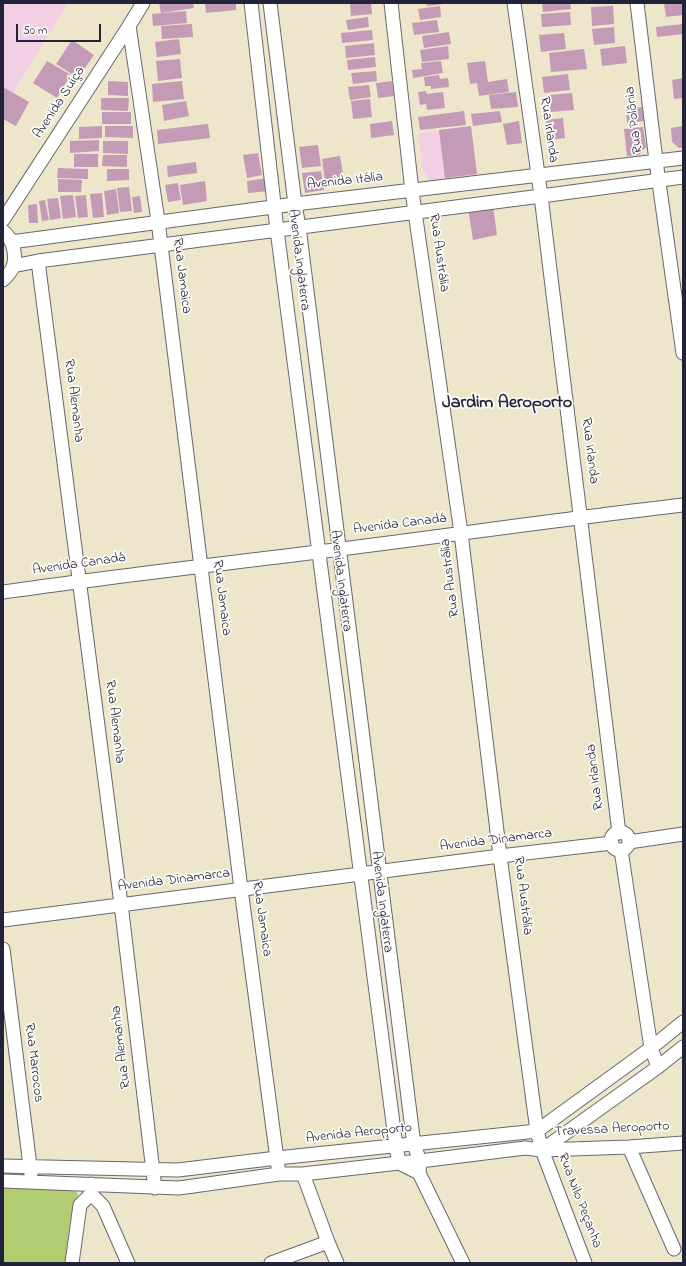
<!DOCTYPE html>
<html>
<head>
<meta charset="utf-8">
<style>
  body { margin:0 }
  #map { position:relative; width:686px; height:1266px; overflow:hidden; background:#eee6ca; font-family:"Indie Flower",sans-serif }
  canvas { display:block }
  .frame { position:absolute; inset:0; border:4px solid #22223b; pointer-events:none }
  .scale { position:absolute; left:16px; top:24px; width:85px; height:18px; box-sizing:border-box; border:2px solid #22223b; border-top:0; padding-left:5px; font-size:12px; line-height:14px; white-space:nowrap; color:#22223b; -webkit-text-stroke:3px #fdfcf7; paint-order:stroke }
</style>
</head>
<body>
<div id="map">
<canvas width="686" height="1266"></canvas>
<div class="frame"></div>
<div class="scale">50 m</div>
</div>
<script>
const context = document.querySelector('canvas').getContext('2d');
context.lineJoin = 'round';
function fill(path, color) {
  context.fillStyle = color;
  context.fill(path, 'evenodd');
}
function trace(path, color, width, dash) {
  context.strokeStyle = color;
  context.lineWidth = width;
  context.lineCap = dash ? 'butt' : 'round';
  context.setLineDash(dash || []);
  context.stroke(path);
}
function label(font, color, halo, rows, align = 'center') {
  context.font = font + ' "Indie Flower",sans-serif';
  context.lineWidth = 3.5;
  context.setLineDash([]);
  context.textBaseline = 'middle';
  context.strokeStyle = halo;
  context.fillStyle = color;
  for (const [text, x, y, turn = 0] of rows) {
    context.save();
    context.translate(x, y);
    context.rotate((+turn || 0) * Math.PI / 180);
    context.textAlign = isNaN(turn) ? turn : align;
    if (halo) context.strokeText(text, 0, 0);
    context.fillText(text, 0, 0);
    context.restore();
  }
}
const built = new Path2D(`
  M3 3H68L3 110Z
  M471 126 477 176 431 182 423 170 418 133Z`);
const green = new Path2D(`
  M3 1186 73 1189 78 1194 67 1263H3Z`);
const building = new Path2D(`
  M159 3H193L194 8 161 13Z
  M205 3H236V10L206 13Z
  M362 3H371L372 14 351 16 350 4Z
  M426 3H443L444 4 427 6Z
  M542 3H570L571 9 543 12Z
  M664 3H683V15L666 17Z
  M440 6 441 17 420 20 418 9Z
  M613 6 614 24 592 26 591 7Z
  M186 11 187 23 153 26 152 14Z
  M570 12 571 25 542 27 541 14Z
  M368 17 369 27 348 30 346 20Z
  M437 20 439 32 414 35 412 23Z
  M192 24 193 37 162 39 161 26Z
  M683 24V34L657 37 656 27Z
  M614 27 615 43 594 45 592 29Z
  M372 30 373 40 342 43 341 33Z
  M449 32 451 44 424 48 422 36Z
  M564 33 566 49 541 52 539 35Z
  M179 39 181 54 157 57 155 42Z
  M72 40 94 55 78 78 56 64Z
  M374 43 375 55 346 58 345 46Z
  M448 46 449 59 422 62 420 50Z
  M625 46 627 63 602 66 600 49Z
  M584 49 587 69 551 72 549 53Z
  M375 57 376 67 348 70 347 60Z
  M180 59 182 78 158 81 156 61Z
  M47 61 71 75 57 98 33 83Z
  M441 61 443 73 413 78 412 70 422 69 421 63Z
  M485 61 488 82 507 79 509 92 479 96 477 83 470 84 467 63Z
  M376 71 377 81 353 84 351 73Z
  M568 74 570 90 544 93 542 77Z
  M439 75 440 79 448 78 449 87 431 89V86H425L424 77Z
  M683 78V98L674 99 672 80Z
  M108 81 128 82V96L108 95Z
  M182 81 184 99 153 102 152 84Z
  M392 81 394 96 378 98 376 83Z
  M369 85 371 97 350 100 348 87Z
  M3 87 29 102 16 126 3 119Z
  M426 91 427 94 443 92 445 108 427 110 426 104 420 105 418 92Z
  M516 92 518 107 491 109 489 95Z
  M572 93 574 110 550 112 549 95Z
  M101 98H129L128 111 101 110Z
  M370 99 372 117 353 119 351 101Z
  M186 101 189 116 164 121 162 105Z
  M642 107 644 121 627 123 626 109Z
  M464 111 466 125 420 130 418 117Z
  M500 111 502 122 473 126 471 114Z
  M102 112H131V124H102Z
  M563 118 565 138 548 140 546 120Z
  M392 121 394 135 371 138 370 124Z
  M519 121 522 143 507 145 503 124Z
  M208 124 210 138 158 144 157 130Z
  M102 126V138L79 139V127Z
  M105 126H133V138L105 137Z
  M471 126 477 174 445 178 439 130Z
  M683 126V148H679L672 142 671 128Z
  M643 127 646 147 639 155 627 156 624 129Z
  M99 140V151L70 153V141Z
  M103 141H128V154L103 153Z
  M318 145 321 166 302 168 299 147Z
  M258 153 262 175 247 178 243 155Z
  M74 154H98V167H74Z
  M103 155H127V167L102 166Z
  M340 156 344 179 325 182 322 159Z
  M196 162 197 173 168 177 167 166Z
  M58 168 88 169V179L57 178Z
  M107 169H129V180L107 181Z
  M321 171 324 190 305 193 302 173Z
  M268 178 269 191 248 193 247 181Z
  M58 179 82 180 81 192H58Z
  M205 181 207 201 183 205 180 185Z
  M178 183 181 200 168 202 165 185Z
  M129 187 132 211 120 212 117 188Z
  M116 189 119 213 107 215 104 191Z
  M102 193 104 217 93 218 90 194Z
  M73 195 76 217 63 219 60 196Z
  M86 195 88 217 78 218 75 196Z
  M140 196 142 212 134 213 132 197Z
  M58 198 61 218 50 220 47 199Z
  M45 200 49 220 42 221 39 201Z
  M37 204 38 223H29L28 205Z
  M493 206 497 235 473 240 468 209Z`);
const minor = new Path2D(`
  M251 3 277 230 396 1146 399 1163 419 1173
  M270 3 295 204 299 227 414 1145 420 1161 419 1173 463 1263
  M391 3 412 191 461 533 500 856 537 1131 542 1150 585 1263
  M514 3 541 196 619 833
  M637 3 656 161 683 353
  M129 26 158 221 241 889 279 1174
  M3 220 129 26 143 3
  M3 231C13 239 17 255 13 267 11 272 7 276 3 280
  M11 242 295 204 683 158
  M38 261 121 904 155 1188
  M13 266 38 261 541 196 683 177
  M3 592C108 577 213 565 317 552 439 537 561 519 683 505
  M611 841a9 9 0 1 1 18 0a9 9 0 1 1-18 0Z
  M629 842 683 834
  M621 850 651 1048 658 1067
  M3 920 500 856 612 843
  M3 949 31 1174
  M629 1147 674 1249
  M542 1150 658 1067 683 1047
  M3 1166 178 1170 277 1158 537 1131 651 1048 683 1022
  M303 1174 328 1242 337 1263
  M3 1181 179 1188 279 1174H303L399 1163 420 1161 525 1148 542 1150 629 1147 683 1143
  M91 1194 103 1206 128 1263
  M72 1263 80 1205 91 1194V1184
  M271 1263 328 1242`);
const streetNames = [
  ["Avenida Suíça",60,103,-57],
  ["Rua Polônia",635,120,-97],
  ["Rua Irlanda",548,130,82],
  ["Avenida Itália",345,182,-6],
  ["Rua Austrália",438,253,82],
  ["Avenida Inglaterra",298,260,83],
  ["Rua Jamaica",181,276,83],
  ["Rua Alemanha",73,401,83],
  ["Rua Irlanda",589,451,83],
  ["Avenida Canadá",400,525,-7],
  ["Avenida Canadá",79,565,-8],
  ["Rua Austrália",451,578,-97],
  ["Avenida Inglaterra",340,581,83],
  ["Rua Jamaica",221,598,83],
  ["Rua Alemanha",114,722,83],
  ["Rua Irlanda",596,777,-97],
  ["Avenida Dinamarca",496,841,-7],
  ["Avenida Dinamarca",174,881,-7],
  ["Rua Austrália",522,896,83],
  ["Avenida Inglaterra",381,902,83],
  ["Rua Jamaica",261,919,82],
  ["Rua Alemanha",122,1047,-97],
  ["Rua Marrocos",33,1063,83],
  ["Travessa Aeroporto",612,1130,-3],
  ["Avenida Aeroporto",359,1134,-6],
  ["Rua Nilo Peçanha",579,1201,69]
];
const districtNames = [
  ["Jardim Aeroporto",507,404]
];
fill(built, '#f2cfe2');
fill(green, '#b2cc72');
fill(building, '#c39bb7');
trace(minor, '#69676d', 15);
trace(minor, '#fff', 13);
label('14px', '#22223b', '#fdfcf7', streetNames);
label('bold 18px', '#22223b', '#fdfcf7', districtNames);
</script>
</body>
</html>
